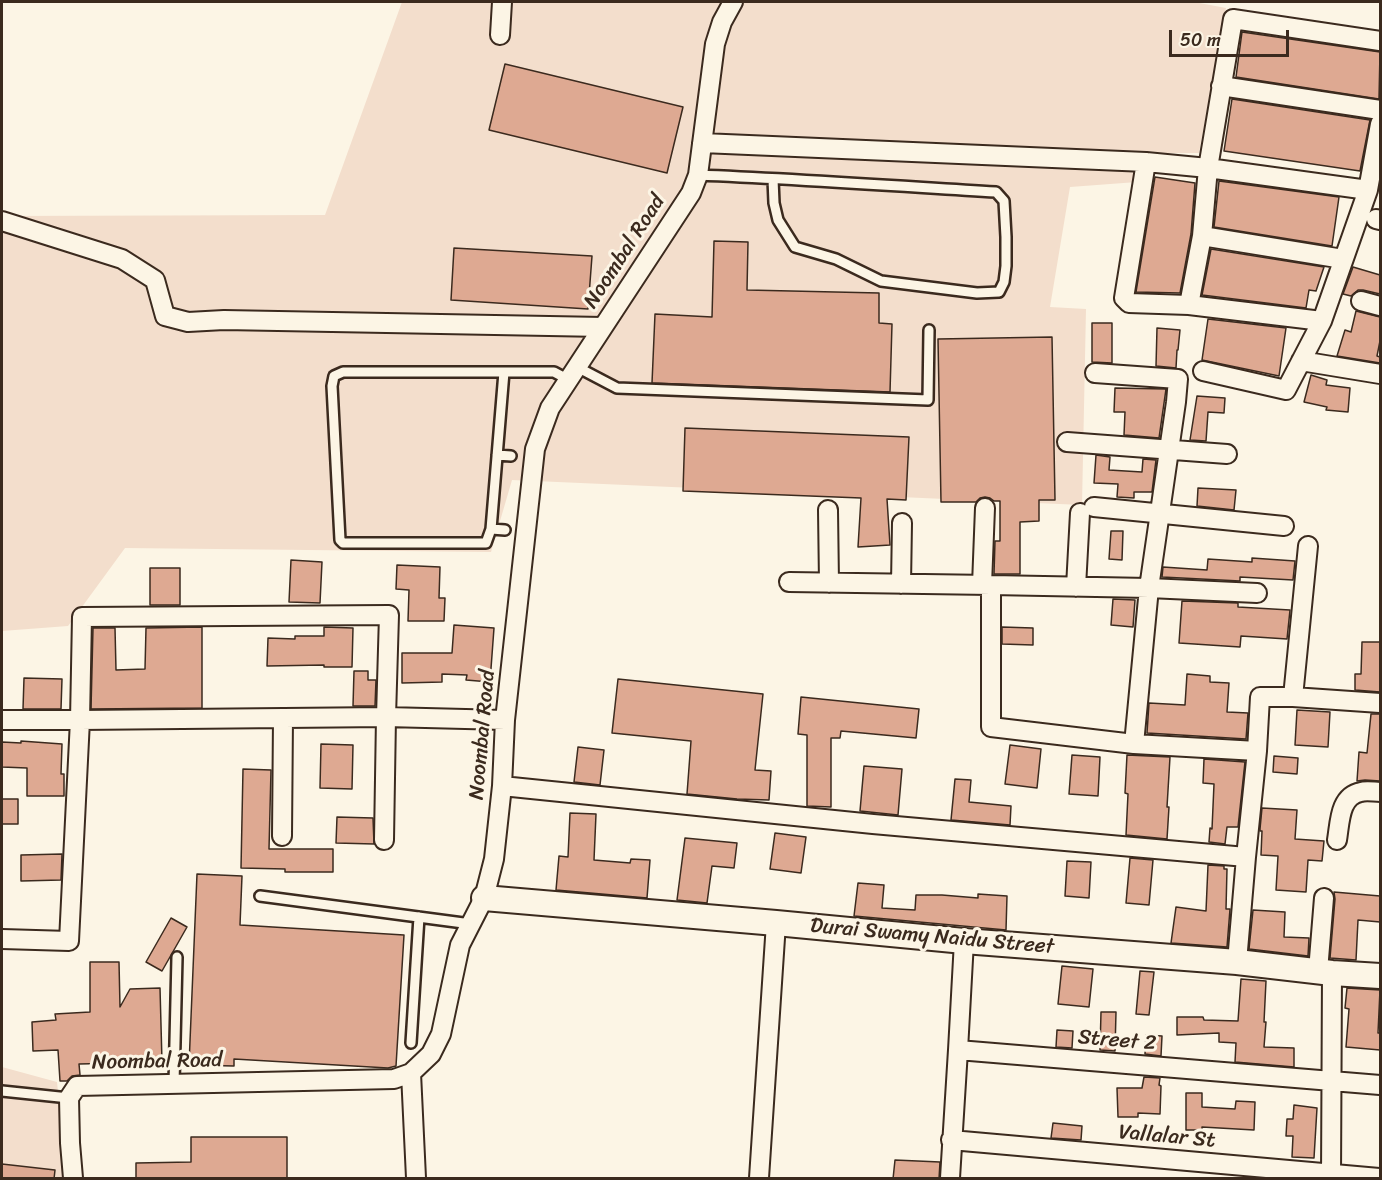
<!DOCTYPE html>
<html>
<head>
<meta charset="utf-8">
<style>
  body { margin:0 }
  #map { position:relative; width:1382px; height:1180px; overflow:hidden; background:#fcf5e5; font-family:Sriracha,sans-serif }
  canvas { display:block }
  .frame { position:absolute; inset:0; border:3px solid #3b2a1e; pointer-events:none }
  .scale { position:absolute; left:1169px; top:30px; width:120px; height:27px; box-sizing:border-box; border:3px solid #3b2a1e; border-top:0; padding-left:8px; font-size:18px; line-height:21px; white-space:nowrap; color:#3b2a1e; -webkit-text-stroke:4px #fcf5e5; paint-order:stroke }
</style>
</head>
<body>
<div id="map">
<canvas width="1382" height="1180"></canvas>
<div class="frame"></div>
<div class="scale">50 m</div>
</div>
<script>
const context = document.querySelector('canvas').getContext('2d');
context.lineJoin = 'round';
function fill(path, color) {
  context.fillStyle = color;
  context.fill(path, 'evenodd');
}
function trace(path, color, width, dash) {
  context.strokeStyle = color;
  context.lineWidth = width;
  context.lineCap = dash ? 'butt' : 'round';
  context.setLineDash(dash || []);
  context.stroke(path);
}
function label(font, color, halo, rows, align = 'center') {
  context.font = font + ' Sriracha,sans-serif';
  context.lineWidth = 6;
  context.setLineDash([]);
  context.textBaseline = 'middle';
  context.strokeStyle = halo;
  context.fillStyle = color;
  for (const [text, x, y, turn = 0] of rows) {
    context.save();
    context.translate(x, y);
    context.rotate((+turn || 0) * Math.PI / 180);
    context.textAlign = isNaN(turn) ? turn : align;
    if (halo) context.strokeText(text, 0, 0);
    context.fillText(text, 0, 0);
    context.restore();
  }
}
const built = new Path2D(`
  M402 2H1194L1226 8 1199 153H1141L1137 182 1070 187 1050 307 1086 309 1082 505 512 480 491 552 125 548 68 626 2 631V216L325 215Z
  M2 1067 57 1082 67 1178H2Z`);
const building = new Path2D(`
  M1242 32 1380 52 1379 99 1236 77Z
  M505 64 683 107 667 173 489 130Z
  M1232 99 1370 120 1360 171 1224 151Z
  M1155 177 1195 183 1191 234 1180 293 1136 292Z
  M1219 181 1339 197 1332 246 1214 227Z
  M714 241 748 242 747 290 879 293V323L892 324 890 392 652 383 655 314 712 317Z
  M454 248 592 256 588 309 451 300Z
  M1211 249 1324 267 1316 291 1309 290 1306 308 1202 295Z
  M1353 267 1380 275V294L1363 290H1358L1351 296 1343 294Z
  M1356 311 1380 317V341L1377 356 1380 357V363L1337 356 1345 330 1351 332Z
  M1208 319 1286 328 1279 376 1202 360Z
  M1092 323H1112V363L1092 362Z
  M1157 328 1180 330 1178 350H1177L1176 368 1156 366Z
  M1052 337 1055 500H1039V521L1020 522V574H994L995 541H1000V501H994L990 498 985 497 980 498 976 502H941L938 339Z
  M1311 375 1327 380 1326 385 1350 388 1348 412 1326 410 1327 407 1304 402Z
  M1115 388 1166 389 1159 438 1124 435 1125 412H1114Z
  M1197 396 1225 398 1224 413 1208 412 1206 441 1190 440Z
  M685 428 909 437 906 500 887 499 890 545 858 547 861 498 683 491Z
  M1096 455 1110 457 1109 470 1142 472 1143 459 1156 460 1152 492H1134V498L1117 497 1118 484 1094 483Z
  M1198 488 1236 490 1234 510 1197 506Z
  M1111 531H1123L1122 560 1109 559Z
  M1252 558 1295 561 1293 580 1240 577V581L1162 577 1163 567 1207 570 1208 559 1252 562Z
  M291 560 322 562 320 603 289 602Z
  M397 565 440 567 439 598H445L444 621H408L409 590 396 589Z
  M150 568H180V605H150Z
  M1113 599 1135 600 1133 627 1111 625Z
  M1182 601 1238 603V607L1290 610 1287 639 1241 636 1240 647 1179 643Z
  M454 625 494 628 490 682 466 680 467 675 442 674V682L402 683V653H452Z
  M202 627V708L91 709 93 628H115L116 670 145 669 146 628Z
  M324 627 353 628 352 667H324V665L267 666 268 638 295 639V636H324Z
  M1002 627 1033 628V645L1002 644Z
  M1362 642H1380V692L1355 690V674H1361Z
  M354 671H368V680H376L375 706H353Z
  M1187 674 1210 676V682L1229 683 1227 712 1248 713 1246 739 1147 733 1149 703 1185 705Z
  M24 678 62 679 61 709H23Z
  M618 679 763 694 755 770 771 771 769 800 737 799 687 794 691 741 612 733Z
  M801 697 919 709 916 738 841 731 840 738H831V807L807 806V735L798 734Z
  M1297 710 1330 712 1328 747 1295 745Z
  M1371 714H1380V781L1365 780 1357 781 1359 752 1367 753Z
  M21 741 62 744 61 774H64V796H27V768L2 767V742L21 743Z
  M321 744 353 745 352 789 320 788Z
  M1010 745 1041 749 1037 788 1005 784Z
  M578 747 604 750 600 785 574 782Z
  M1072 755 1100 757 1098 796 1069 794Z
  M1127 755 1170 757 1167 807H1169L1167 839 1126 835 1128 794 1125 793Z
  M1274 756 1298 758 1297 774 1273 772Z
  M1204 759 1245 762 1238 827H1227L1225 844 1209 842 1210 828 1212 829 1214 784 1203 783Z
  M864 766 902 769 898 815 860 811Z
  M243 769 271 770 269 849H333V872H285V869L241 868Z
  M955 779 971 780 969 802 1011 806 1010 825 951 820Z
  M2 799H18V824H2Z
  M1262 808 1297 810 1295 839 1324 841 1322 861 1308 860 1306 892 1276 890 1278 856 1261 855 1262 831H1260V829Z
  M570 813 596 814 594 860 630 863 631 859 650 860 647 898 556 890 559 856 568 857Z
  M337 817 373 818 374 844 336 843Z
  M775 833 806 837 801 873 770 869Z
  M685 838 737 843 734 868 712 866 707 903 677 900Z
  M62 854 61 880 21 881V855Z
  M1130 858 1153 860 1149 905 1126 903Z
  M1067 861 1091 862 1089 898 1065 896Z
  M1208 865 1224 866V869H1227L1226 909H1230L1227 947 1171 943 1176 907 1206 911Z
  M197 874 242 876 240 925 404 935 396 1066 388 1068 234 1059V1066L189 1065Z
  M858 883 884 885 882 908 915 910 916 895H942L978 898V894L1007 896 1006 930 854 916Z
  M1334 892 1380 896V922L1358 920 1356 960 1330 958 1335 899Z
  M1253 910 1285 912 1284 937 1309 938 1308 956 1249 949Z
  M171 918 187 927 162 971 146 962Z
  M90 962H119L120 1007 130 989 160 988 162 1062 79 1064 80 1075 72 1076 67 1081H60L58 1050 33 1051 32 1022 56 1020 55 1014 90 1012Z
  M1062 966 1093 969 1089 1007 1058 1004Z
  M1140 971 1154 972 1149 1015 1136 1014Z
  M1241 979 1266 981 1264 1022H1266L1264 1047 1294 1048V1067L1235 1062 1236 1043 1219 1042V1033L1177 1035V1017H1203L1204 1020 1238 1021Z
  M1347 988 1380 990 1378 1033H1380V1050L1346 1047 1349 1009 1345 1008Z
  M1101 1012H1116L1115 1051 1100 1050Z
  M1057 1030 1073 1031 1072 1048 1056 1047Z
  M1146 1035 1162 1036 1161 1056 1145 1054Z
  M1144 1077 1160 1078 1159 1085 1161 1086 1160 1114 1138 1113V1117H1118L1117 1088H1142Z
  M1186 1093H1202V1107L1235 1109 1236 1101 1255 1102 1254 1130 1202 1127V1130H1186Z
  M1294 1105 1317 1108 1314 1158 1292 1157 1293 1136H1286L1287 1119H1293Z
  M1053 1123 1082 1126 1081 1140 1051 1138Z
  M191 1137H287V1179H136V1163L191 1162Z
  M895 1160 940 1162 939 1179H893Z
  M2 1164 55 1170 54 1179H2Z`);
const lane = new Path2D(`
  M698 175C798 179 897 186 996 192L1004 201 1006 237V266L1004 282 999 292 977 293 881 281 836 259 795 247 778 220 774 203 773 179
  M577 367 617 388 928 400 929 330
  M504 372 491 529 486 543H343L340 540 332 386 334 376 343 372H554L569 380
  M497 455 511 456
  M491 529 505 530
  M260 896 471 924
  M411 1043 419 917
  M174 1084 177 957
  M2 1091 69 1098`);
const street = new Path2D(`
  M500 35 502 2
  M1221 86 1380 110
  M702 143 1146 162 1208 168 1368 190
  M1146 162 1124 298 1129 303 1189 305 1322 321
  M1376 219 1380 220
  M2 221 122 259 155 280 165 316 188 322 224 320 603 327
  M1202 236 1343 259
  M1361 301 1380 306
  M1189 305 1202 236 1208 168 1233 19 1380 41
  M1301 361 1380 374
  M1203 371 1286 390 1322 321 1368 190 1380 124
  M1095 373 1178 379 1176 402 1149 588 1134 744
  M1067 442 1227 454
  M1094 507 1284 526
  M828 510 829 583
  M789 582 991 585
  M901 584 902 523
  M982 585 985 508
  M1076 587 1080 513
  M1293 697 1380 703
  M2 720H80L82 617 389 615 386 717 505 720
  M1257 751 1260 697H1293L1308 546
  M502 786 873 824 1246 857 1237 962
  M282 836 283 718
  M1337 840C1340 823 1339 796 1361 792 1367 790 1374 792 1380 792
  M1246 857 1257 751 1134 744 991 727V585L1149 588 1257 593
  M2 939 69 941 80 720 386 717 384 840
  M964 941 958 1050 1380 1085
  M1318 971 1324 898
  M411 1073 416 1178
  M951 1140 1379 1178
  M73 1178 70 1143 69 1098 77 1086 394 1079 411 1073 431 1054 441 1034 460 945 484 898 494 859 502 786 505 720 535 449 550 408 691 193 698 175 715 44 722 22 733 2
  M759 1178 776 923
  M950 1178 958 1050
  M1331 1178 1332 973`);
const secondary = new Path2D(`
  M484 898 776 923 964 941 1237 962 1332 973 1380 976`);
const streetNames = [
  ["Noombal Road",625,252,-57],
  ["Noombal Road",483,735,-85],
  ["Durai Swamy Naidu Street",932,937,5],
  ["Street 2",1117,1041,5],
  ["Noombal Road",157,1062,-1],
  ["Vallalar St",1167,1137,5]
];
fill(built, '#f3decc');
fill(building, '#dea992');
trace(building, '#3b2a1e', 1.5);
trace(lane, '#3b2a1e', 14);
trace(street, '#3b2a1e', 22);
trace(secondary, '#3b2a1e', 28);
trace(lane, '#fcf5e5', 9);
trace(street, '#fcf5e5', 18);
trace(secondary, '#fcf5e5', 24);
label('21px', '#3b2a1e', '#fcf5e5', streetNames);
</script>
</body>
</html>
